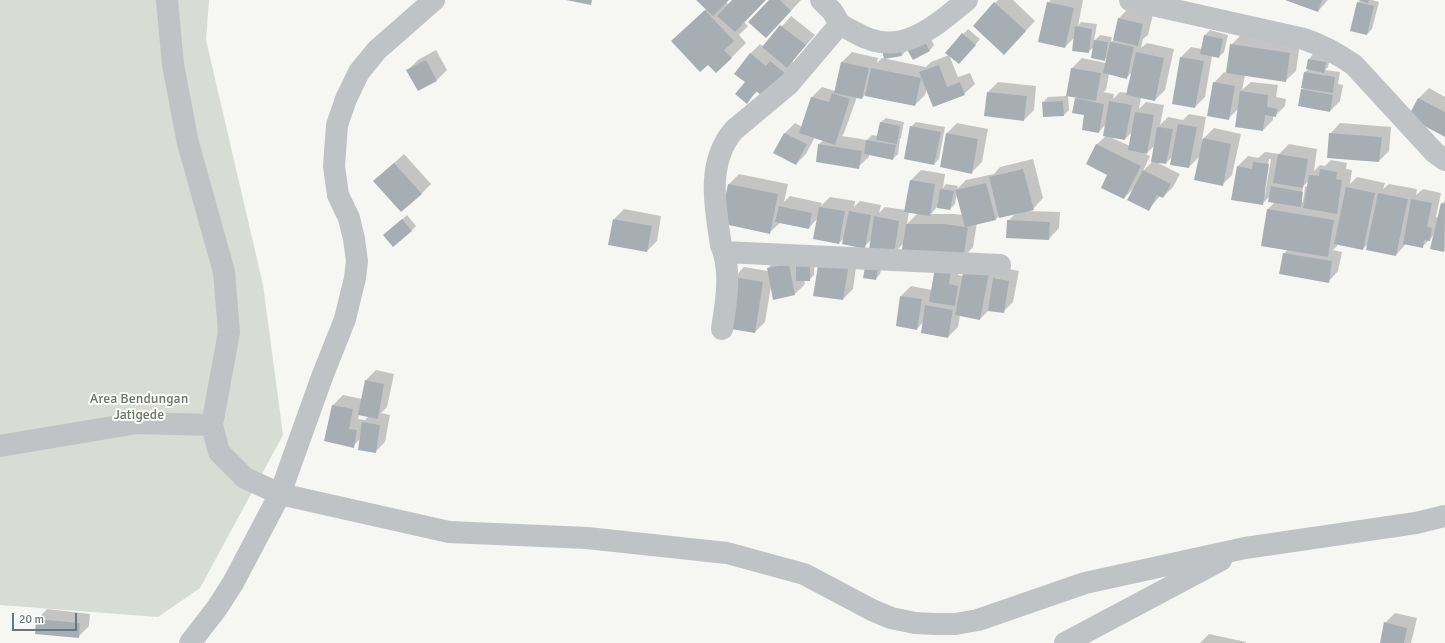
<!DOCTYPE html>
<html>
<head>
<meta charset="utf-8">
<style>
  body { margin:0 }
  #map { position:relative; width:1445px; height:643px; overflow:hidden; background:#f6f6f3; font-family:Signika,sans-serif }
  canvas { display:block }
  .scale { position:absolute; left:12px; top:613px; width:65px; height:18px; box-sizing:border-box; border:2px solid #667682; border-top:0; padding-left:5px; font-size:12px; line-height:14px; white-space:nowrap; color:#667682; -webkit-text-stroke:3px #fff; paint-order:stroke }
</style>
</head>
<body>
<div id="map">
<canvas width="1445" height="643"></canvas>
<div class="scale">20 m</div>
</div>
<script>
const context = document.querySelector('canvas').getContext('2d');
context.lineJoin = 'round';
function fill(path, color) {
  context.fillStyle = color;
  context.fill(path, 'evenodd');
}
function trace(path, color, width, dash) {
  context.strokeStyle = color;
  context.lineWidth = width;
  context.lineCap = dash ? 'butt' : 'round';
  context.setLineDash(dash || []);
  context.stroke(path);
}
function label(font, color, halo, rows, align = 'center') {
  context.font = font + ' Signika,sans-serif';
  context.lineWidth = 4;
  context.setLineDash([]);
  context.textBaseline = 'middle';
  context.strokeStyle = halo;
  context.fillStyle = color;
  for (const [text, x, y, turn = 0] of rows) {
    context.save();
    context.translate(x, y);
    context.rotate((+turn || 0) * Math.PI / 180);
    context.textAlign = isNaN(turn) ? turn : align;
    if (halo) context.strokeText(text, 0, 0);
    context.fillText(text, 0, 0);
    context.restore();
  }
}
const green = new Path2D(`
  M0 0H209L206 40 263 285 283 435 200 588 158 617 0 605Z`);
const shadow = new Path2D(`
  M697 0H728L726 2 729 5 733 0H765L744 22 748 26 739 35 746 43 731 58 708 63 672 41 706 9Z
  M771 0H801L776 27Z
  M998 0H1013L1035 21 1014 43 974 26Z
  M1051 0H1083L1078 26 1081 22 1097 24 1094 41 1100 35 1112 37 1111 42 1115 39 1119 18 1129 8 1153 14 1148 35 1143 39 1141 48 1147 43 1174 49 1165 90 1155 100 1141 97 1139 109 1146 102 1164 105 1160 125 1168 117 1183 120 1189 114 1206 117 1202 140 1214 128 1241 134 1232 175 1222 185 1200 156 1189 167 1172 157 1166 163H1158L1180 174 1173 187 1163 197 1160 196 1149 209 1134 188 1124 198 1109 174 1096 145 1106 136V124L1099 132 1076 99 1078 97 1068 95 1069 110 1064 115 1043 102 1048 97 1067 96 1072 68 1082 58 1106 63 1108 56 1104 60 1094 47 1088 52 1075 37 1065 47 1048 3ZM1132 72 1127 93 1120 92 1113 99 1114 94 1103 92 1106 90 1109 74 1126 78ZM1132 132 1130 146 1112 138 1125 139ZM1155 145 1152 162 1143 171 1150 156 1143 153H1147Z
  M1288 0H1328L1318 11Z
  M1360 0H1372L1379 2 1372 29 1367 34 1358 3Z
  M791 16 815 35 792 61 795 63 776 87 758 91 746 102V82L750 54 760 44 764 47Z
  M968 29 980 39 964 58 947 53Z
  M1210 30 1228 35 1224 52 1219 57 1212 56 1205 97 1195 107 1173 103 1181 57 1191 47 1202 49 1205 35Z
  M928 33 934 45 930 50 913 59 908 49 902 55 884 58Z
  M1241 35 1300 43 1296 71 1285 81 1245 75 1242 90 1251 82 1278 85 1276 97 1286 99 1285 106 1275 116 1273 115V120L1263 130 1238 109 1228 119 1214 83 1224 72 1226 73 1231 45Z
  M436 50 447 70 437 80 418 90 408 70 418 60Z
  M852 52 878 58 877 63 882 58 926 67 931 62 949 55 958 77 970 73 975 84 964 94 927 88 925 95 915 105 865 95 862 98 857 97 844 133 842 136 867 140 872 135 878 136 881 122 886 118 904 122 901 138 899 140H900L898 154 893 159 869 154V157L858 167 819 144 824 140 815 137 806 154 796 164 775 153 785 133 795 123 802 127 812 97 822 87 835 91 842 62Z
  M1313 54 1330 57 1328 67 1325 70 1340 72 1338 84 1343 85 1340 101 1330 111 1302 90 1304 87H1303L1305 72 1308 69 1309 59Z
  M998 82 1036 86 1034 110 1024 120 988 92Z
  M1429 88 1445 97V136L1409 116 1419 98Z
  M916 122 945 127 939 159 934 164 911 127Z
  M957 123 988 129 982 162 972 172 947 133Z
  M1340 123 1391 127 1389 151 1379 161 1330 134Z
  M1289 144 1317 149 1314 171 1320 165 1325 166 1331 160 1347 163 1346 169 1352 170 1350 184 1357 177 1385 183 1383 189 1389 184 1417 189 1416 195 1423 189 1441 193 1436 217 1439 218 1442 204 1445 201V250L1444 251 1434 235 1422 247 1406 244 1396 255 1369 243 1363 249 1338 243 1337 246 1333 250 1342 252 1338 271 1328 282 1284 254 1288 249 1262 245 1268 209 1275 202 1270 196 1262 204 1238 166 1248 156 1258 158 1265 152 1279 154ZM1269 159H1271L1265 194H1263ZM1309 181 1308 187 1303 186ZM1303 186 1305 187 1303 202H1301Z
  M404 154 431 184 421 194 374 181Z
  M1033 159 1043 198 1033 209 1026 211 1060 212 1059 228 1049 239 1008 221 1016 213 1000 215 996 219 977 223 973 247 963 258 904 243 894 253 871 240 864 247 845 237 839 243 817 219 809 228 780 223 769 233 721 223 729 184 739 174 788 184 784 202 790 196 822 203 821 206 830 197 855 201 854 207 860 201 881 205 879 213 885 207 906 210 911 180 921 170 945 174 943 188 946 184 958 186 957 189 966 180 994 174 1000 167ZM957 193 963 215 954 214H931L937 207 950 209 955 204ZM909 212 918 213 907 224Z
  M624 209 661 216 657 241 647 251 614 219Z
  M407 215 416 226 411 231 384 235Z
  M815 254 814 275 809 280H804L805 284 795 294 771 286 765 322 755 332 726 328 734 278 744 267 768 271V268L778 258Z
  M858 254 853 289 843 299 814 295Z
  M884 259 880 274 876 279 867 262Z
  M961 261 958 275 964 276 999 263 996 276 1004 268 1019 271 1013 302 1003 312 989 310 980 319 960 315 958 327 948 337 923 322 917 329 901 296 911 286 932 290Z
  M376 370 394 374 387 407 381 413 390 415 385 442 375 452 360 439 353 446 333 405 343 395 362 399 366 380ZM359 414 369 416 365 420 358 419Z
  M47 609 90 614 89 626 78 637 37 620Z
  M1395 613 1417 618 1411 643H1381L1385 623Z
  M1209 634 1246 642V643H1200Z`);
const building = new Path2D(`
  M566 0H592L591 5Z
  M696 0H729L713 16Z
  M732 0H766L735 32 717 16Z
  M769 0H780L791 11 766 38 748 22Z
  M1285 0H1322L1318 12Z
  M1358 0H1369L1368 3Z
  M994 2 1026 31 1004 55 973 26Z
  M1047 2 1074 8 1065 48 1038 42Z
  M1357 2 1374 6 1367 35 1350 31Z
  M705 10 734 41 724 50 732 58 716 73 708 65 700 72 671 41Z
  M1118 18 1143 24 1138 46 1113 40Z
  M780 25 806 45 787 68 762 47Z
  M1075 26 1092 29 1089 53 1072 51Z
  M962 33 976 45 959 64 945 53Z
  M1204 35 1223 39 1219 58 1200 54Z
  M922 37 930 51 913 60 905 46Z
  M1094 40 1108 42 1105 61 1091 58Z
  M900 42 902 56 884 59 881 45Z
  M1110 42 1134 47 1127 79 1103 73Z
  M1230 44 1290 53 1286 82 1226 73Z
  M1136 52 1164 58 1155 101 1126 95Z
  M750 53 766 66 770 61 786 74 766 99 756 91 747 104 735 94 745 82 734 74Z
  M1180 57 1204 61 1195 108 1172 104Z
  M1308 59 1326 62 1324 73 1306 69Z
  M426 60 437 81 418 91 406 70Z
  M841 62 869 68 862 99 834 93Z
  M939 65 947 87 960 82 965 95 933 107 919 72Z
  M871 68 921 78 915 106 865 96Z
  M1071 68 1101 73 1096 101 1066 96Z
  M1304 72 1335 77 1333 93 1301 88Z
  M1213 82 1235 86 1229 120 1207 116Z
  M1301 89 1333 95 1330 112 1298 106Z
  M1240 91 1268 95 1267 107 1277 109 1276 117 1265 115 1263 131 1235 127Z
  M987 92 1027 96 1024 121 984 116Z
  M832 93 850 99 835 145 799 133 811 97 829 102Z
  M1075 98 1104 104 1099 133 1082 130 1084 115 1072 113Z
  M1418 98 1445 112V137L1408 117Z
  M1063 101 1064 116 1043 117 1042 102Z
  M1109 101 1132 105 1125 140 1103 136Z
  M1135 112 1154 115 1147 154 1128 150Z
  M880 122 900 126 897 144 876 140Z
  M1178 124 1197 127 1189 168 1170 165Z
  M910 126 941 132 934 165 904 159Z
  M1157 127 1173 129 1166 164 1151 162Z
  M784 133 807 144 796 165 773 153Z
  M946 133 978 139 972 174 940 167Z
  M1329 133 1382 137 1379 162 1327 158Z
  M1203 138 1231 144 1223 186 1194 180Z
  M866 140 896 145 893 160 864 154Z
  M818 144 862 151 859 169 816 162Z
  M1096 144 1141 166 1124 199 1101 188 1107 175 1086 164Z
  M1278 154 1308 159 1303 188 1273 183Z
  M1253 162 1269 164 1263 205 1231 200 1237 166 1252 169Z
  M394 163 422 194 401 212 373 181Z
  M1023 169 1034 210 999 218 989 177Z
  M1320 169 1337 172 1336 179 1342 180 1337 214 1303 208 1309 175 1319 176Z
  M1143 170 1171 184 1163 198 1157 195 1149 211 1127 200Z
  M910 180 935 184 930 216 904 212Z
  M986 183 996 220 966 227 968 228 963 259 901 255 906 224H944L965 227 955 190Z
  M728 184 778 194 770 234 720 223Z
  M1271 186 1303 192 1301 207 1268 202Z
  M1346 187 1375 193 1363 250 1334 244Z
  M940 189 954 191 950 210 937 208Z
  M1378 193 1408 199 1396 256 1366 250Z
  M1411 199 1432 203 1427 227 1432 228 1430 241 1424 240 1423 248 1403 244Z
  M1441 203 1445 204 1444 252 1430 249Z
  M779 206 812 213 809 229 775 222Z
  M819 207 845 211 839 244 813 239Z
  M1267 209 1334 220 1328 257 1261 246Z
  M849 211 871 215 865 249 842 244Z
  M874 216 899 221 894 254 869 250Z
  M402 219 412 231 393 247 383 235Z
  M613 219 652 226 647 252 608 245Z
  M1007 220 1050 222 1049 240 1006 238Z
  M1283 253 1332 261 1329 283 1279 274Z
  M796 259H810V281H796Z
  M819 260 849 264 843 300 813 296Z
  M866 261 879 264 876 280 863 278Z
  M789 264 795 295 773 300 767 268Z
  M935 268 951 271 949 284 958 286 955 306 929 302Z
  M964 268 989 273 980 320 955 315Z
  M733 277 763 282 755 333 725 328Z
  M993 278 1009 281 1004 313 988 311Z
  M900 296 922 299 917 330 896 326Z
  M925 305 953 310 948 338 921 333Z
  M365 380 384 384 378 419 358 415Z
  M332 405 353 409 349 429 357 430 354 448 324 441Z
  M362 422 380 425 376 453 358 450Z
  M36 619 80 623 79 638 35 634Z
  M1384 622 1407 628 1404 643H1380Z`);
const minor = new Path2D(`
  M167 0 173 65 188 143 224 272 229 332 212 425 219 452 245 478 280 494 449 532 587 538 727 553 804 574 872 610 891 618 915 623 936 624H955L978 620 1085 583 1245 548 1416 523 1445 516
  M821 0C825 4 828 7 832 11 835 15 837 20 840 24 844 27 851 30 856 33 900 59 934 27 967 0
  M1130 0 1304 39C1322 45 1338 54 1354 65L1435 153 1445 160
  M724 252 1000 265
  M722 329C726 303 732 270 721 245 715 207 706 162 734 130L789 84 840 24
  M0 446 137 423 212 425
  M190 643 217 608 233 583 280 494 322 377 345 319 355 278 357 261 354 239 349 218 338 195 334 166 337 125 346 99 359 72 377 50 434 0
  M1065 643 1221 560`);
const parkNames = [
  ["Area Bendungan",139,399],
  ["Jatigede",139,415]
];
fill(green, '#d7dcd4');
fill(shadow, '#0003');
fill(building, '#a6aeb3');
trace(minor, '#bfc3c6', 22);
label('14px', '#697965', '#fff', parkNames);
</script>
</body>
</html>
